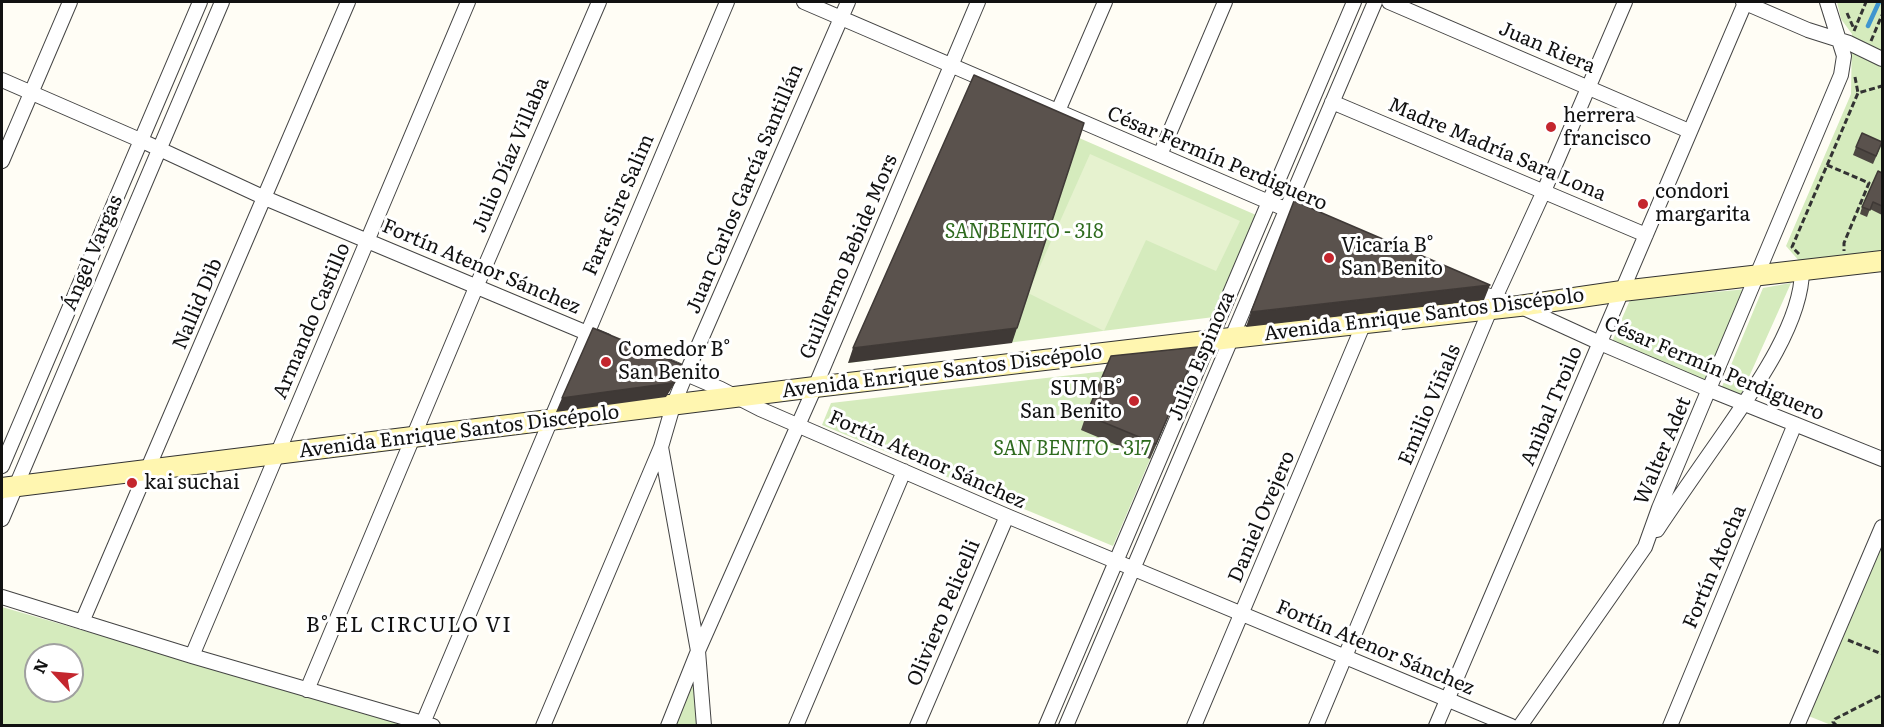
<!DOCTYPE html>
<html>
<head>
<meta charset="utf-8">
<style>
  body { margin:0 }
  #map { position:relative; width:1884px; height:727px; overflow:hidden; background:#fffdf5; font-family:Literata,serif }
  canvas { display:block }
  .frame { position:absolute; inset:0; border:3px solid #111; pointer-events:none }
  .north { position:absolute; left:24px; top:643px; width:60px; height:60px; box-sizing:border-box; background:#fff; border:2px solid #a0a0a0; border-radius:50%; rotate:296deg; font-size:16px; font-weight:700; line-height:24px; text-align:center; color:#111 }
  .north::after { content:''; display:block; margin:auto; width:21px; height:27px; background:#c4262e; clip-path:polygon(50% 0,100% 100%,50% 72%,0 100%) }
</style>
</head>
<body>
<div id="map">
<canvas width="1884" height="727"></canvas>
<div class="frame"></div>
<div class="north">N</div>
</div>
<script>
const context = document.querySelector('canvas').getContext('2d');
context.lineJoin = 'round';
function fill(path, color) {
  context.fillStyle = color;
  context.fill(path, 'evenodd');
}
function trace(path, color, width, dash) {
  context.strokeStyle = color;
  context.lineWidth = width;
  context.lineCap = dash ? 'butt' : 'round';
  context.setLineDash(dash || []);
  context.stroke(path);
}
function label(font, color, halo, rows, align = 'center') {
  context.font = font + ' Literata,serif';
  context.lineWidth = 6;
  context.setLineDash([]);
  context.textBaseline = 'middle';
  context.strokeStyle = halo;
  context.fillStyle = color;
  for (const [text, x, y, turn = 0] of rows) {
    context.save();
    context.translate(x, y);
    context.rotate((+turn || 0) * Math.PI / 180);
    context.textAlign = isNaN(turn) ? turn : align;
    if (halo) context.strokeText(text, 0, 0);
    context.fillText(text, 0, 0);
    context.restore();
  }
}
const green = new Path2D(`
  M1837 2H1882V252L1800 262 1786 246 1851 94 1852 34 1841 19Z
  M969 90 1256 215 1214 317 848 363Z
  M1791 283 1740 397 1721 389 1763 288Z
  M1747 289 1707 387 1611 344 1630 300Z
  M1192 361 1113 546 822 425 831 403Z
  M1882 534V725H1831L1806 715Z
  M2 607 410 725H2ZM36 655H72V691H36Z
  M696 668 701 725H672Z`);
const pitch = new Path2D(`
  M1090 154 1240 221 1216 271 1146 240 1104 331 1028 293Z`);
const stream = new Path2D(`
  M1868 26 1879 2`);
const path = new Path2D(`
  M1847 13 1854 29
  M1854 31 1866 2
  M1871 41 1882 15
  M1855 77 1858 93
  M1827 165 1869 183 1844 243V251
  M1799 254 1792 247 1858 93 1882 86
  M1848 640 1882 654
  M1837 726 1833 722 1835 719 1882 695`);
const minor = new Path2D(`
  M804 2 1306 218
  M1389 2 1689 131
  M1743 2 1808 30 1849 43 1882 59
  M2 80 140 140 265 198 606 341
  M1332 102 1646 235
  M1058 111 1105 2
  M1160 155 1225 2
  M2 161 70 2
  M1469 289 1519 306 1600 343 1710 390 1882 459
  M663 364 721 389 760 409 1007 516 1511 726
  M661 447 698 651 704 726
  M2 466 200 2
  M2 519 222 2
  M1657 530C1677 500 1698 470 1719 440 1750 395 1802 325 1802 270
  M2 597 192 656 433 726
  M82 622 348 2
  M192 656 468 2
  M307 690 477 285 599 2
  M423 723 727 2
  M543 726 661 447 673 406 686 374 848 2
  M668 726 698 651 815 387 978 2
  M796 726 904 471
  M917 726 1007 516
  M1046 726 1354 2
  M1066 726 1375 2
  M1194 726 1364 323
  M1316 726 1495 298 1544 191 1625 2
  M1436 726 1745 3
  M1520 726 1645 547 1659 508 1841 75 1844 56 1827 2
  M1670 726 1795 424
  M1797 726 1882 527`);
const secondary = new Path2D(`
  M2 488 815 387 1231 338 1519 306 1622 291 1882 261`);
const wall = new Path2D(`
  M1856 147 1879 150 1873 164 1853 155Z
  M1882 173V215L1870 209 1867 217 1860 214 1862 207Z
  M1192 361 1150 459 1081 430 1086 415Z`);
const shadedWall = new Path2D(`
  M1490 285 1484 300 1246 327 1251 312Z
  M1017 328 1012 343 848 363 853 348Z
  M1198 347 1150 459 1156 444Z
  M682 365 677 380 666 397 556 412 562 398Z`);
const building = new Path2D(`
  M974 75 1084 123 1017 328 853 348Z
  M1862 133 1882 142 1876 156 1856 147Z
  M1878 171 1882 173V206L1873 202 1870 210 1862 207Z
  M1294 201 1490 285 1251 312Z
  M593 328 682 365 672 383 562 398Z
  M1198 347 1156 444 1086 415 1111 356Z`);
const markers = [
  [1551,127,6,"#c4262e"],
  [1643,204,6,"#c4262e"],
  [1329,258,6,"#c4262e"],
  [606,362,6,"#c4262e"],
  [1134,401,6,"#c4262e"],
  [132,483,6,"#c4262e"]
];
const streetNames = [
  ["Juan Riera",1547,48,23],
  ["Madre Madría Sara Lona",1497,150,23],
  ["Julio Díaz Villaba",511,155,-67],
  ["César Fermín Perdiguero",1217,159,23],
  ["Juan Carlos García Santillán",745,189,-67],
  ["Farat Sire Salim",619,205,-67],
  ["Ángel Vargas",93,253,-67],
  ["Guillermo Bebide Mors",849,257,-67],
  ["Fortín Atenor Sánchez",481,267,23],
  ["Nallid Dib",198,304,-67],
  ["Avenida Enrique Santos Discépolo",1424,315,-7],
  ["Armando Castillo",312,321,-67],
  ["Julio Espinoza",1202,356,-67],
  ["César Fermín Perdiguero",1714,369,23],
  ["Avenida Enrique Santos Discépolo",942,372,-7],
  ["Emilio Viñals",1430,405,-67],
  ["Anibal Troilo",1552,406,-67],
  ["Avenida Enrique Santos Discépolo",459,432,-7],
  ["Walter Adet",1663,451,-67],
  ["Fortín Atenor Sánchez",927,460,24],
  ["Daniel Ovejero",1262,517,-67],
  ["Fortín Atocha",1715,567,-67],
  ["Oliviero Pelicelli",944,613,-67],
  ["Fortín Atenor Sánchez",1375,648,23]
];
const poiNames = [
  ["herrera",1563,116],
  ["francisco",1563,139],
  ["condori",1655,192],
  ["margarita",1655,215],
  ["Vicaría B°",1341,246],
  ["San Benito",1341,269],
  ["Comedor B°",618,350],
  ["San Benito",618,373],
  ["SUM B°",1122,389,"right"],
  ["San Benito",1122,412,"right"],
  ["kai suchai",144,483]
];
const parkNames = [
  ["SAN BENITO - 318",1024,232],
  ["SAN BENITO - 317",1072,449]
];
const neighbourhoodNames = [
  ["B° EL CIRCULO VI",409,626]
];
fill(green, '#d5ebbd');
fill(pitch, '#e6f2cf');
trace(stream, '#3f96cf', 4.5);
trace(minor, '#444', 16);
trace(secondary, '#333', 22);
trace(path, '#333', 3, [6, 3]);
trace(minor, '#fff', 14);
trace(secondary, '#fff6b0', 20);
fill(wall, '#4d4742');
fill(shadedWall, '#3f3936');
fill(building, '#5a524d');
trace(building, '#3f3936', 1.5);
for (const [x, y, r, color] of markers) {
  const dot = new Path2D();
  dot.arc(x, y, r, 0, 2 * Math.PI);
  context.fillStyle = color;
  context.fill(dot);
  trace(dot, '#fff', 2);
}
label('20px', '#111', '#fff', streetNames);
label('20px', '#111', '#fff', poiNames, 'left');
label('italic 20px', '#2f6b1f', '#fff', parkNames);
context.letterSpacing = '1.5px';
label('21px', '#111', '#fff', neighbourhoodNames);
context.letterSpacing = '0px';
</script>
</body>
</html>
